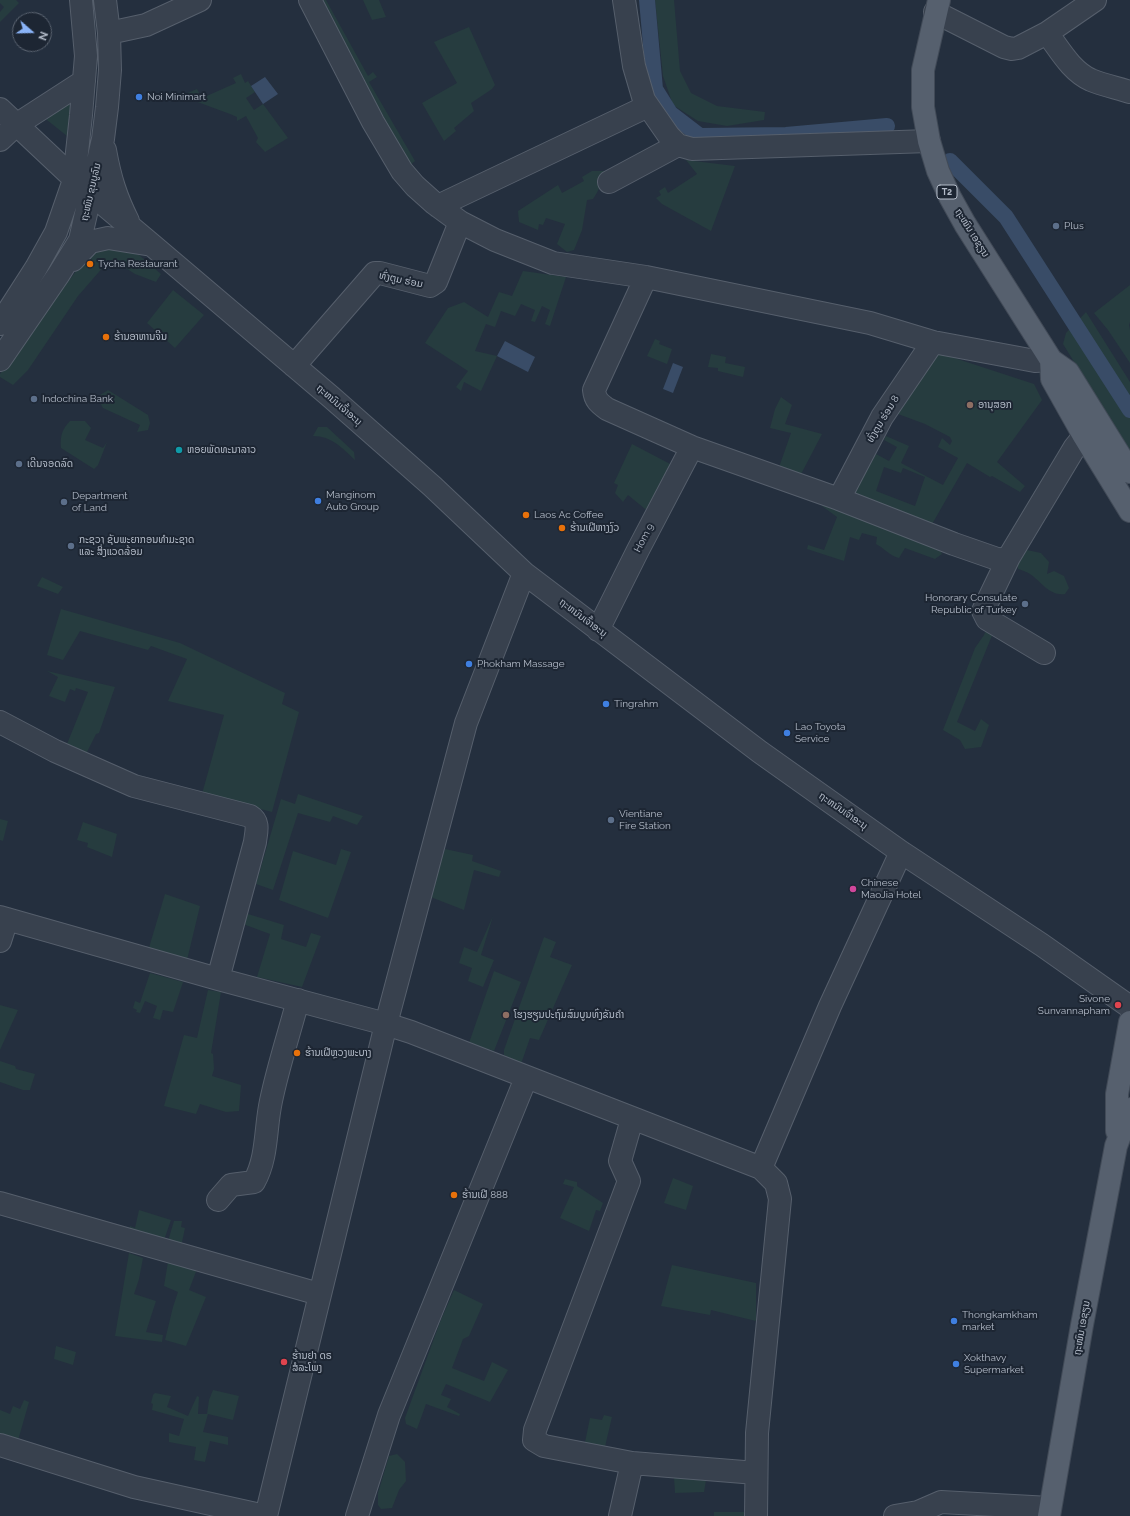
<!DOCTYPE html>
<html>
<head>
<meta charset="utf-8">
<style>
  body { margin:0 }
  #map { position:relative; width:1130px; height:1516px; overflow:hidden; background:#242f3e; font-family:Raleway,sans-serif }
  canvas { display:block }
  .north { position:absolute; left:12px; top:12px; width:40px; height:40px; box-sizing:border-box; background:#1d2633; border:1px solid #59626f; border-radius:50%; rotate:110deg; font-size:11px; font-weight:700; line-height:16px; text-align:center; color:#b4bcc9 }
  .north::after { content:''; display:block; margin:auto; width:14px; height:18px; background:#8ab4f8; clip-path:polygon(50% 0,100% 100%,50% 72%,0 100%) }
</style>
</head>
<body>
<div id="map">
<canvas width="1130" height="1516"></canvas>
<div class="north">N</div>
</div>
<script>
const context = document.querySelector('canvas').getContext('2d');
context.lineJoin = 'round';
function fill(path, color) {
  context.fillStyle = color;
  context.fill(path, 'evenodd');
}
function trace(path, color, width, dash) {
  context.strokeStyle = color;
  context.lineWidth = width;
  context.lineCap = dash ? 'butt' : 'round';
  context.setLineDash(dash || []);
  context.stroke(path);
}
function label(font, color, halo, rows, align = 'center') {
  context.font = font + ' Raleway,"Noto Sans Lao",sans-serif';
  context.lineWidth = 4;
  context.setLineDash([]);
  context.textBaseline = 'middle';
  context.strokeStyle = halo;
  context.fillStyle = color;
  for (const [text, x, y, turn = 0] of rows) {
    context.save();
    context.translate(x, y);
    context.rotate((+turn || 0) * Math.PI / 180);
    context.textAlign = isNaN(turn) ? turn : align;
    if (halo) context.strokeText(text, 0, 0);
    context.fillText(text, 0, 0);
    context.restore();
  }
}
const green = new Path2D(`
  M0 0H16L19 3 0 22V12L4 7 0 3Z
  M322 0H326L368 76 373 72 377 77 369 82 415 161 409 166 364 92Z
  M363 0H379L386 17 372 20Z
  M655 0H674L680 71 691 93 717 106 765 112 764 120 727 126 698 121 673 105 663 76Z
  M469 27 495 85 492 89 471 103 474 111 454 128 456 131 444 141 422 103 457 83 434 42Z
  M241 74 245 83 248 81 255 92 246 98 254 110 263 104 288 138 265 152 256 142 258 138 246 116 237 121V117L230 114 184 97 183 95 197 89 202 98 236 83 233 78Z
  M68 104 71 106 67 136 47 120V117Z
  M686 160 735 166 711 231 662 204 656 198 661 195 659 191 665 187 668 193 697 174Z
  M592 171H604C603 182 599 190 593 199L587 200 582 230 574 250 567 252 557 244 565 224 546 218 543 225 539 224 538 230 519 222 518 211 558 185 562 193 584 181 582 177Z
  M114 246 139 255 161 274 156 282 135 274 115 261 105 265 78 296 28 370 13 385 0 377V374L90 252Z
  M523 271 566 277 550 326 545 324 550 310 542 306 535 322 531 321 535 310 521 304 515 316 501 311 495 327 486 324 475 351 497 356 481 391 464 382 461 391 456 387 468 371 425 343 448 308 464 302 488 317 499 292 512 296Z
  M1130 285V322L1129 325 1130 330V363L1108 330 1094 313Z
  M173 290 204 315 175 348 147 323Z
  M1086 312 1130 382V452L1063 344 1066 333Z
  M655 339 660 341 659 344 672 349 667 364 647 356Z
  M933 351 1034 384 1042 400 997 462 1025 486 1020 492 992 476 990 477 967 463 931 526 853 496 876 454 889 461 897 447 884 440 886 436 909 446 901 463 943 485 958 458 938 447 942 438 950 445 952 441 950 437 925 424 898 414ZM884 467 901 473 903 468 925 477 915 506 876 491Z
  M711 354 726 357 725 363 745 367 743 377 718 371V368L708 367Z
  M108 390 148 415 150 423 148 430 137 432 140 425 103 408 97 397Z
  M781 397 792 405 785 424 822 434 798 480 777 473 791 433 770 428 775 409Z
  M70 421H85L91 428 85 440 103 448 107 442 98 465 94 469 61 448C60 436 62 429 70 421Z
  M318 427H327L354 452 355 460C342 448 332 436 313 436Z
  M632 444 674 466 650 513 628 495 623 502 615 493 618 485 614 483Z
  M824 501 938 546 942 554 935 559 905 548 899 558C890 556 884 548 876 544L877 537 862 533 859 540 850 537 844 561 807 549 808 545 824 550 837 517 822 506Z
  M1022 549 1041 553 1049 562 1047 574 1054 571 1064 576 1069 588 1065 594C1049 596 1042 582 1030 574 1027 572 1022 570 1018 569L1017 558Z
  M42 577 63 587 58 594 37 586Z
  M61 609 180 643 285 693 282 704 299 712 272 812 202 794 224 715 168 701 187 659 151 646 148 650 80 631 63 660 47 655Z
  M991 620 993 633 957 722 975 731 981 719 989 725 981 747 965 749 960 740 943 730 975 648 984 635Z
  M47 671 115 687 99 733 96 734 85 756 65 749 88 692 76 688 75 691 70 689 65 702 49 696 58 677Z
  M298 794 363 816 357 825 333 816 330 822 298 813 273 890 256 884 281 799 295 804Z
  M0 819 8 821 3 841 0 840Z
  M83 822 117 834 112 857 87 847 88 843 77 840Z
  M341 849 351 852 328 918 279 900 293 851 336 865Z
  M445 849 473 855 472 861 501 871 499 877 474 870 464 910 428 896Z
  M165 894 200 906 187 960 148 951Z
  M248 914 284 925 281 939 306 947 311 933 321 936 302 987 257 977 270 934 243 924Z
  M493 916 481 955 494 960 483 987 468 981 472 968 459 963 464 947 477 952Z
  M544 937 556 942 550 957 572 965 539 1040 530 1038 521 1064 504 1055V1050Z
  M494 971 521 982 494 1051 469 1043Z
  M150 973 183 982 173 1012 163 1010 160 1020 153 1018 157 1006 145 1001 140 1013 136 1012 137 1010 133 1008 135 1001 140 1003Z
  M208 990 221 992 211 1053 213 1054 214 1069 212 1076 241 1085 239 1111 226 1112 200 1104 196 1114 164 1106 184 1035 197 1038Z
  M0 1005 18 1010 0 1050Z
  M0 1061 15 1066 16 1069 35 1074 30 1090H23L0 1082Z
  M673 1178 693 1186 686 1210 664 1203Z
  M565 1179 577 1182V1186L603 1203 600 1211 596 1210 589 1231 560 1218 574 1187 563 1184Z
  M139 1210 171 1220 163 1243 129 1232 130 1226 135 1228Z
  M174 1221H182L181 1227 185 1228 181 1247 168 1241Z
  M129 1253 143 1258 139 1279 134 1294 156 1301 146 1332 163 1335 162 1342 115 1336Z
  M168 1262 197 1269 189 1290 206 1297 186 1346 165 1340 173 1307 178 1292 164 1286Z
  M672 1265 756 1283V1321L711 1310 710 1315 661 1306Z
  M454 1290 483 1304 469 1336 463 1339 452 1368 484 1381 492 1362 508 1370 490 1402 446 1384 441 1395 451 1399 447 1407 460 1414 459 1416 426 1404 417 1429 406 1424 405 1418 440 1322Z
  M56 1346 76 1352 73 1365 54 1359Z
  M213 1390 239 1396 233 1420 208 1414 203 1432 228 1437V1445L210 1441 205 1462 194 1460 196 1447 169 1442V1433L179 1436 184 1419 152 1410 153 1404 151 1403 153 1395 155 1393 171 1396 167 1407 188 1416 197 1396 199 1397 198 1414H207L209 1400Z
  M24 1400 29 1402 17 1444 0 1438V1410L10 1414 13 1406 20 1409Z
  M604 1415 612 1417 604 1451 584 1447 590 1418 602 1420Z
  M397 1454 405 1462 406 1481 399 1490 392 1508 381 1509 378 1505V1493L389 1456Z
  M674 1477 706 1480 704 1492 675 1493Z
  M714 1512H744L745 1516H714Z`);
const water = new Path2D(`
  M265 77 278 94 263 104 251 86Z
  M505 341 535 357 528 372 497 356Z
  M673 363 683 367 673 393 663 389Z`);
const canal = new Path2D(`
  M647 0 655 89 670 113 700 136 786 135 887 126
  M950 161 1006 217 1130 410`);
const minor = new Path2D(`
  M310 0 373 122 402 171 415 186 434 203 460 222 495 240 553 263 646 277 870 323 933 342 1035 361 1051 360
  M624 0 634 66 644 100 669 136 678 145 692 149 929 141
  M935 12 1004 47 1012 49 1018 48 1047 33 1095 0
  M109 33 146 25 200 0
  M1047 33C1060 50 1071 71 1091 80 1103 85 1118 88 1130 92
  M0 109 83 187 152 245 331 397 432 486 524 573 760 752 901 852 1042 945 1130 1007
  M0 140 16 125 84 81
  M105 150C110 178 116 197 128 221
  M609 182 678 145
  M438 206 648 106
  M73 260 90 242 108 238 152 245
  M646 277 594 390C595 400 599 403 607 409L692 447 839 499 954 544 1000 560 1009 557 1075 447 1084 436
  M0 324 36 268 56 232 74 180 81 115 86 56 81 0
  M0 360 59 274 80 240 103 139 107 107 110 70 109 33 105 0
  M294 366 375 273H380L430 286 436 282 460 222
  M839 499 882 417 933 342
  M1009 557 983 611 987 619 1044 653
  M598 630 638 550 692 447
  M0 722 55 751 134 786 250 816C260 822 256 832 255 842L218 979
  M0 917 218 979 386 1024 411 1032 761 1168 776 1183 780 1199 757 1433 756 1516
  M0 941 7 919
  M632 1119 620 1161 629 1181 535 1430 534 1440 544 1446 632 1463 756 1473
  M761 1168 830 1006 901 852
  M218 1200 231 1185 254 1182C268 1157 265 1128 271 1101 278 1067 289 1034 298 1000
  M0 1203 319 1294
  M0 1445 134 1487 265 1516
  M266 1516 386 1024 466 723 524 573
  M357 1516 389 1415 526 1078
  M620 1516 632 1463
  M895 1516 918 1512 941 1502 1050 1508`);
const major = new Path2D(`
  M939 0 923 70V107L929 141 938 171 950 197 965 224 1051 360 1068 372 1130 472
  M1051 360 1052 379 1084 436 1130 511
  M1117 1131V1094L1130 1022
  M1049 1516 1082 1325 1116 1146 1130 1109`);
const markers = [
  [139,97,4,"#3f7fe0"],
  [1056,226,4,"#5c6f8a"],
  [90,264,4,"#e8710a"],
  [106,337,4,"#e8710a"],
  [34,399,4,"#5c6f8a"],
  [970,405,4,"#8d6e63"],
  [179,450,4,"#0f9aa8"],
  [19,464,4,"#5c6f8a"],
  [318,501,4,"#3f7fe0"],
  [64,502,4,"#5c6f8a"],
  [526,515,4,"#e8710a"],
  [562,528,4,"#e8710a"],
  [71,546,4,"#5c6f8a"],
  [1025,604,4,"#5c6f8a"],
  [469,664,4,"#3f7fe0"],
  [606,704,4,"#3f7fe0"],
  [787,733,4,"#3f7fe0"],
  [611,820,4,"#5c6f8a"],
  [853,889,4,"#d1479c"],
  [1118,1005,4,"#e0444e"],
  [506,1015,4,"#8d6e63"],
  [297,1053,4,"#e8710a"],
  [454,1195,4,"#e8710a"],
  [954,1321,4,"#3f7fe0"],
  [284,1362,4,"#e0444e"],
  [956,1364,4,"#3f7fe0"]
];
const shields = [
  [947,192,20]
];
const shieldNames = [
  ["T2",947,192]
];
const poiNames = [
  ["Noi Minimart",147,97],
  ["Plus",1064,226],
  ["Tycha Restaurant",98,264],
  ["ຮ້ານອາຫານຈີນ",114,337],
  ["Indochina Bank",42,399],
  ["ອານຸສອກ",978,405],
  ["ຫອຍພັດທະນາລາວ",187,450],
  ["ເດີນຈອດລົດ",27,464],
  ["Manginom",326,495],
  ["Auto Group",326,507],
  ["Department",72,496],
  ["of Land",72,508],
  ["Laos Ac Coffee",534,515],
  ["ຮ້ານເຝີຫາງງົວ",570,528],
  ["ກະຊວງ ຊັບພະຍາກອນທຳມະຊາດ",79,540],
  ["ແລະ ສິ່ງແວດລ້ອມ",79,552],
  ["Honorary Consulate",1017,598,"right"],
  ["Republic of Turkey",1017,610,"right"],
  ["Phokham Massage",477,664],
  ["Tingrahm",614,704],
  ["Lao Toyota",795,727],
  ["Service",795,739],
  ["Vientiane",619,814],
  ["Fire Station",619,826],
  ["Chinese",861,883],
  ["MaoJia Hotel",861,895],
  ["Sivone",1110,999,"right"],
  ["Sunvannapham",1110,1011,"right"],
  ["ໂຮງຮຽນປະຖົມສົມບູນທົ່ງຂັນຄຳ",514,1015],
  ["ຮ້ານເຝີຫຼວງພະບາງ",305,1053],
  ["ຮ້ານເຝີ 888",462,1195],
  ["Thongkamkham",962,1315],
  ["market",962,1327],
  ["ຮ້ານຢາ ດຣ",292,1356],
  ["ສໍລະໂພງ",292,1368],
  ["Xokthavy",964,1358],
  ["Supermarket",964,1370]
];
const streetNames = [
  ["ຖະໜົນ ຂຸນບູລົມ",91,192,-77],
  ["ຖະໜົນ ເອຊຽນ",972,233,58],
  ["ທົ່ງຕູມ ຮ່ອມ",401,280,12],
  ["ຖະຫນົນເຈົ້າອະນຸ",339,405,41],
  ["ທົ່ງຕູມ ຮ່ອມ 8",883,419,-59],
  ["Hom 9",644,538,-62],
  ["ຖະຫນົນເຈົ້າອະນຸ",583,618,37],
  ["ຖະຫນົນເຈົ້າອະນຸ",843,811,35],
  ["ຖະໜົນ ເອຊຽນ",1082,1328,-80]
];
fill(green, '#263c3f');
fill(water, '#394c67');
trace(canal, '#394c67', 16);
trace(minor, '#565f6c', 24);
trace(major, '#414a57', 24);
trace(minor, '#38414e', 22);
trace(major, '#56606e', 22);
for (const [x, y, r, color] of markers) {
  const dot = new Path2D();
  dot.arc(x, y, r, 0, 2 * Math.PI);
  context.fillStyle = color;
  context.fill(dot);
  trace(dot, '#1d2633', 1.5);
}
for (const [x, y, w] of shields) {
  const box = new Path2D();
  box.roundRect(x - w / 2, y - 7, w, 14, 3);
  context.fillStyle = '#1d2633';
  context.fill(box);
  trace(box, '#b4bcc9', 1);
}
label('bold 9px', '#b4bcc9', null, shieldNames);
label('10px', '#b4bcc9', '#1d2633', poiNames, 'left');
label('10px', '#b4bcc9', '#1d2633', streetNames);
</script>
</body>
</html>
